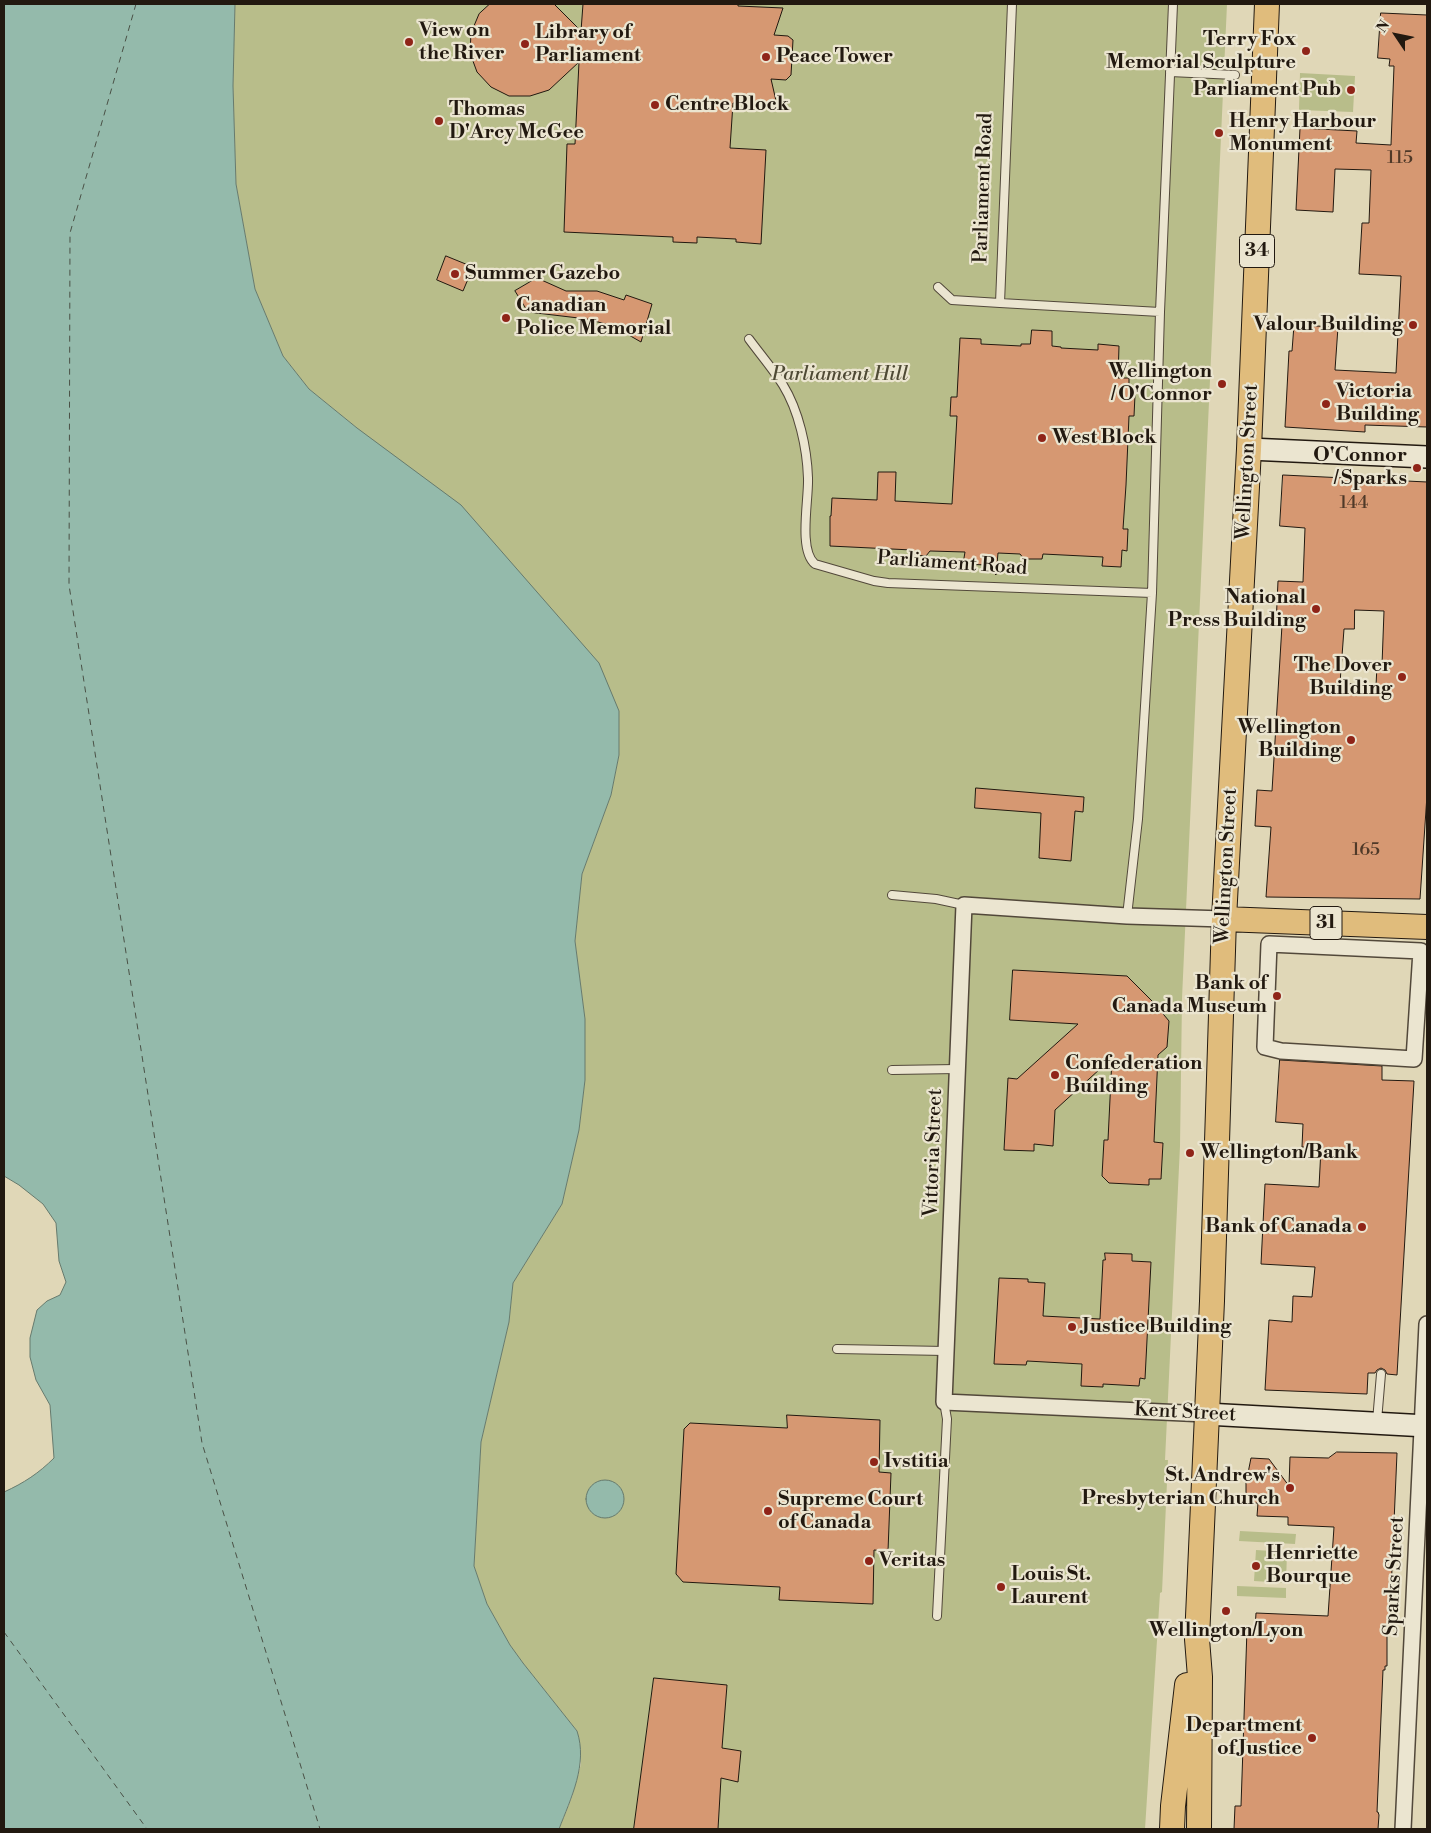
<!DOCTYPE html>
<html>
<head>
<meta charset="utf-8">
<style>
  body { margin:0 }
  #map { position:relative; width:1431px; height:1833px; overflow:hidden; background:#e0d7b7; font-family:"Libre Bodoni",serif }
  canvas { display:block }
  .frame { position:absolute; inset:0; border:5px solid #221910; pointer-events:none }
  .north { position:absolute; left:1371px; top:10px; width:50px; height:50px; -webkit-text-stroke:4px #ebe5d0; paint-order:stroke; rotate:304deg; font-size:14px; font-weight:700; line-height:20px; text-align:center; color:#221910 }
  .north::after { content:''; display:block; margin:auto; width:18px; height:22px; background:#221910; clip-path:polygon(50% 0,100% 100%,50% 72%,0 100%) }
</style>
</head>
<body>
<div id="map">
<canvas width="1431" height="1833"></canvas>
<div class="frame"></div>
<div class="north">N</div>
</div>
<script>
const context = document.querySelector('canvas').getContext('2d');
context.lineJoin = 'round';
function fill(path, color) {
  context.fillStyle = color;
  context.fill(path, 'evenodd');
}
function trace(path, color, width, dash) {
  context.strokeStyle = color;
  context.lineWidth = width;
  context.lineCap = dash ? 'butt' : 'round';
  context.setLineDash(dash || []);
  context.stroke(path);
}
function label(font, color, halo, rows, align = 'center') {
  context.font = font + ' "Libre Bodoni",serif';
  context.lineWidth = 4.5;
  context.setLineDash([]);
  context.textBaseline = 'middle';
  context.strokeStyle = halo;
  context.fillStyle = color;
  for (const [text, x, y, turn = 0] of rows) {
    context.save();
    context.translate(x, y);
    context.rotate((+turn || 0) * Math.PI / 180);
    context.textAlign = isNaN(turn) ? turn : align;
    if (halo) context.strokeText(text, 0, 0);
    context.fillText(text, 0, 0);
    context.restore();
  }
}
const green = new Path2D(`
  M235 4H1227L1182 998 1180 1146 1165 1460H1168L1162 1592 1160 1593 1145 1829H559L572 1797 581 1764 577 1731 523 1663 510 1645 487 1604 474 1566 481 1442 509 1322 513 1283 562 1204 579 1130 585 1080V1019L575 941 582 874 611 795 619 755V711L357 428 309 389 283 356 255 289 236 184 233 86Z
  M1300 73 1355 76 1353 112 1299 110Z
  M1240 1531 1296 1534 1295 1544 1239 1541Z
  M1256 1550 1287 1552 1286 1583 1254 1581Z
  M1237 1586 1286 1588V1598L1237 1596Z`);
const water = new Path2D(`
  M4 4H235L233 86 236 184 255 289 283 356 309 389 357 428 461 505 599 663 619 711V755L611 795 582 874 575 941 585 1019V1080L579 1130 562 1204 513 1283 509 1322 481 1442 474 1566 487 1604 510 1645 523 1663 577 1731C588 1764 571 1798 559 1829H4V1492C24 1483 39 1473 54 1458L50 1405 36 1380 30 1357V1338L37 1310 47 1301 60 1295 66 1282 59 1261 56 1223 43 1204 19 1185 4 1176Z
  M586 1499a19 19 0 1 1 38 0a19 19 0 1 1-38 0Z`);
const ferry = new Path2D(`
  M136 4 70 233 69 585 202 1443 320 1829
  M4 1632 147 1829`);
const building = new Path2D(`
  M490 4H554L581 31 583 4H738V6L783 8 774 35 788 36 793 40 791 75 786 80 771 79 777 105 733 103 730 148 766 150 761 244 736 242V239L697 237V243L673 242V237L564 232 567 144H575L579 62 549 90 530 96H509L491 87 477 72 470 53 471 33 479 14Z
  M1381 13 1427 15V427L1365 425V432L1285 427 1289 351H1292L1294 325 1338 327 1335 370 1396 373 1401 276 1359 274 1362 223H1369L1371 170 1335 169 1333 212 1296 210 1300 128 1357 131 1356 143 1391 145 1394 66H1389L1390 59 1378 58Z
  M446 256 473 267 463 291 437 280Z
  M537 278 566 291H597L624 300 626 295 652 304 641 342 613 326 587 319 528 312 515 291Z
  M1032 330 1052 331V346L1061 347V348L1098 350V344L1119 346 1118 378H1129V395H1135L1134 416H1129L1126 485 1123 529H1128L1127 551 1122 550 1121 567 1102 566 1103 557 1043 554 1042 559H1024L1020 554 998 553 996 575 986 565 963 564 965 552 930 551 926 556 912 555V550L830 546V516H831L832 498 877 500 878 472H896L895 501 952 504 957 416H950L951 397H957L960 338 981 339V344L1021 346V344H1030Z
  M1283 475 1427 482V795L1420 899 1266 897 1271 827 1255 826 1257 790 1272 791 1282 625H1276L1278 581 1303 582 1305 528 1280 526ZM1355 610 1384 611 1382 665H1377L1376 686 1340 683 1344 629H1354Z
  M976 788 1084 797 1083 812 1075 811 1071 861 1039 858 1041 813 975 808Z
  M1013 970 1127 976 1154 1003 1169 1021 1167 1047 1158 1055 1154 1142 1163 1143 1161 1179H1149V1185L1109 1183 1102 1176 1104 1140H1108L1112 1058 1055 1110 1053 1146 1034 1144V1151L1004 1150 1008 1078 1017 1079 1078 1024 1010 1020Z
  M1280 1060 1382 1066V1080L1414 1081 1397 1375 1387 1374 1385 1370 1381 1368 1377 1370 1375 1373H1368L1367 1394 1265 1390 1269 1320 1292 1322 1293 1296 1312 1297 1315 1267 1261 1264 1265 1184 1319 1187 1321 1148 1302 1147 1303 1124 1276 1122Z
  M1105 1253 1132 1254V1261L1151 1262 1145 1379 1140 1378 1139 1386 1103 1384V1387L1081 1386 1082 1364 1027 1361 1026 1365 994 1364 999 1278 1028 1279V1282L1045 1283 1043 1316 1100 1319 1103 1260H1105Z
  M787 1415 880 1420 879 1472 891 1473 888 1551 874 1550 873 1604 779 1600 780 1587 683 1582 676 1574 684 1429 690 1423 787 1428Z
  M1337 1452 1397 1453 1390 1615 1388 1618 1387 1636V1666H1385V1670H1383L1377 1812H1378L1379 1815 1378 1829H1234L1235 1806H1241L1247 1629H1255L1256 1613 1328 1616 1334 1527 1288 1525V1517L1257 1516 1258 1503H1246V1475L1248 1473 1251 1458 1269 1459 1289 1486 1290 1457 1328 1458Z
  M654 1678 727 1685 722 1748 741 1751 738 1782 721 1778 718 1829H634Z`);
const lane = new Path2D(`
  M1012 4 1000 303 1160 312
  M1170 72 1235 75
  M938 287 952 300 1000 303
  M749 339C760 354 773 369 783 385 799 411 807 448 808 478 809 499 798 550 815 564L874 581 888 583 1152 593
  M892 895 936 899 964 905
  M1127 916 1138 819 1152 593 1160 312 1173 4
  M892 1070 957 1069
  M837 1349 945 1351
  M1377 1421 1381 1374
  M937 1616 947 1419 944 1402`);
const street = new Path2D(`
  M1269 944 1421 951 1414 1059 1281 1051 1265 1047Z
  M1206 1414 944 1402 964 905 1127 916 1224 919
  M1403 1829 1427 1324`);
const secondary = new Path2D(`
  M1249 449 1427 457
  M1206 1414 1427 1426`);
const primary = new Path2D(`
  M1224 919 1427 927
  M1172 1829 1173 1806 1187 1685
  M1199 1829 1200 1677 1197 1639 1212 1301 1224 919 1249 449 1267 4`);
const markers = [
  [409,42,5,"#8f2418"],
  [525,44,5,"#8f2418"],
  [1306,51,5,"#8f2418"],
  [766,57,5,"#8f2418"],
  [1351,90,5,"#8f2418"],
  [655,105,5,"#8f2418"],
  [439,121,5,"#8f2418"],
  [1219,133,5,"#8f2418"],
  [455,274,5,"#8f2418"],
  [506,318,5,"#8f2418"],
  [1413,325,5,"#8f2418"],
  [1222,384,5,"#8f2418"],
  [1326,404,5,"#8f2418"],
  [1042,438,5,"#8f2418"],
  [1417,468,5,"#8f2418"],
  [1316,609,5,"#8f2418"],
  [1402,677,5,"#8f2418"],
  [1351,740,5,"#8f2418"],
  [1277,996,5,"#8f2418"],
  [1055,1075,5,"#8f2418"],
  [1190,1153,5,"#8f2418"],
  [1362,1227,5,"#8f2418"],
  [1072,1327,5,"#8f2418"],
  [874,1462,5,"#8f2418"],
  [1290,1488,5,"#8f2418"],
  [768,1511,5,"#8f2418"],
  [869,1561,5,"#8f2418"],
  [1256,1566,5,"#8f2418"],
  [1001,1587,5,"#8f2418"],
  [1226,1611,5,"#8f2418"],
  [1312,1738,5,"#8f2418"]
];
const numberNames = [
  ["115",1400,159],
  ["144",1354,504],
  ["165",1366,851]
];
const shields = [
  [1257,251,35],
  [1326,923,32]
];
const shieldNames = [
  ["34",1257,251],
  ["31",1326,923]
];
const poiNames = [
  ["View on",419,31],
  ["the River",419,54],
  ["Library of",535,33],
  ["Parliament",535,56],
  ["Terry Fox",1296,40,"right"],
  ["Memorial Sculpture",1296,63,"right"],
  ["Peace Tower",776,57],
  ["Parliament Pub",1341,90,"right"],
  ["Centre Block",665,105],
  ["Thomas",449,110],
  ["D'Arcy McGee",449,133],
  ["Henry Harbour",1229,122],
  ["Monument",1229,145],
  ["Summer Gazebo",465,274],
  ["Canadian",516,306],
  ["Police Memorial",516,329],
  ["Valour Building",1403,325,"right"],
  ["Wellington",1212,372,"right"],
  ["/ O'Connor",1212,395,"right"],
  ["Victoria",1336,392],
  ["Building",1336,415],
  ["West Block",1052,438],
  ["O'Connor",1407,456,"right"],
  ["/ Sparks",1407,479,"right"],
  ["National",1306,598,"right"],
  ["Press Building",1306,621,"right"],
  ["The Dover",1392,666,"right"],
  ["Building",1392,689,"right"],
  ["Wellington",1341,728,"right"],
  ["Building",1341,751,"right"],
  ["Bank of",1267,984,"right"],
  ["Canada Museum",1267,1007,"right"],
  ["Confederation",1065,1064],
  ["Building",1065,1087],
  ["Wellington/Bank",1200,1153],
  ["Bank of Canada",1352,1227,"right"],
  ["Justice Building",1082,1327],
  ["Ivstitia",884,1462],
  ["St. Andrew's",1280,1476,"right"],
  ["Presbyterian Church",1280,1499,"right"],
  ["Supreme Court",778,1500],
  ["of Canada",778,1523],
  ["Henriette",1266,1554],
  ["Bourque",1266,1577],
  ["Veritas",879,1561],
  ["Louis St.",1011,1575],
  ["Laurent",1011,1598],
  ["Wellington/Lyon",1226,1631,"center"],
  ["Department",1302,1726,"right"],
  ["of Justice",1302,1749,"right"]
];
const streetNames = [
  ["Parliament Road",984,188,-88],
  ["Wellington Street",1248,462,-87],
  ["Parliament Road",952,564,4],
  ["Wellington Street",1227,866,-87],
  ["Vittoria Street",934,1153,-88],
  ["Kent Street",1185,1413,3],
  ["Sparks Street",1395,1576,-87]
];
const parkNames = [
  ["Parliament Hill",840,375]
];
fill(green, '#b8bd8a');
fill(water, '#94baab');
trace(water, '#667a6d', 1);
trace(ferry, '#4a5146', 1, [6, 5]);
fill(building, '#d69872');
trace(building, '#221910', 1);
trace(lane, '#52483a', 10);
trace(street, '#52483a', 18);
trace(secondary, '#221910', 24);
trace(primary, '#221910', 26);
trace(lane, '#ebe5d0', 8);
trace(street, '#ebe5d0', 15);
trace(secondary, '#ebe5d0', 21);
trace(primary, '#e0bc7c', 24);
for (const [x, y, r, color] of markers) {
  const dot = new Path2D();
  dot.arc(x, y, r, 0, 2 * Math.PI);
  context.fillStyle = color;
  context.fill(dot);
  trace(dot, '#ebe5d0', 2);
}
label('18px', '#4f3928', null, numberNames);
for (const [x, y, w] of shields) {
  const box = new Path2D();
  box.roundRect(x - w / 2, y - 16.5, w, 33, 4);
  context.fillStyle = '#ebe5d0';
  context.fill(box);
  trace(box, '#221910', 1);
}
label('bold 19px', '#221910', null, shieldNames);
label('bold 20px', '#221910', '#ebe5d0', poiNames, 'left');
label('20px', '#221910', '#ebe5d0', streetNames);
label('italic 20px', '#4f4a35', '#ebe5d0', parkNames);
</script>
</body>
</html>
